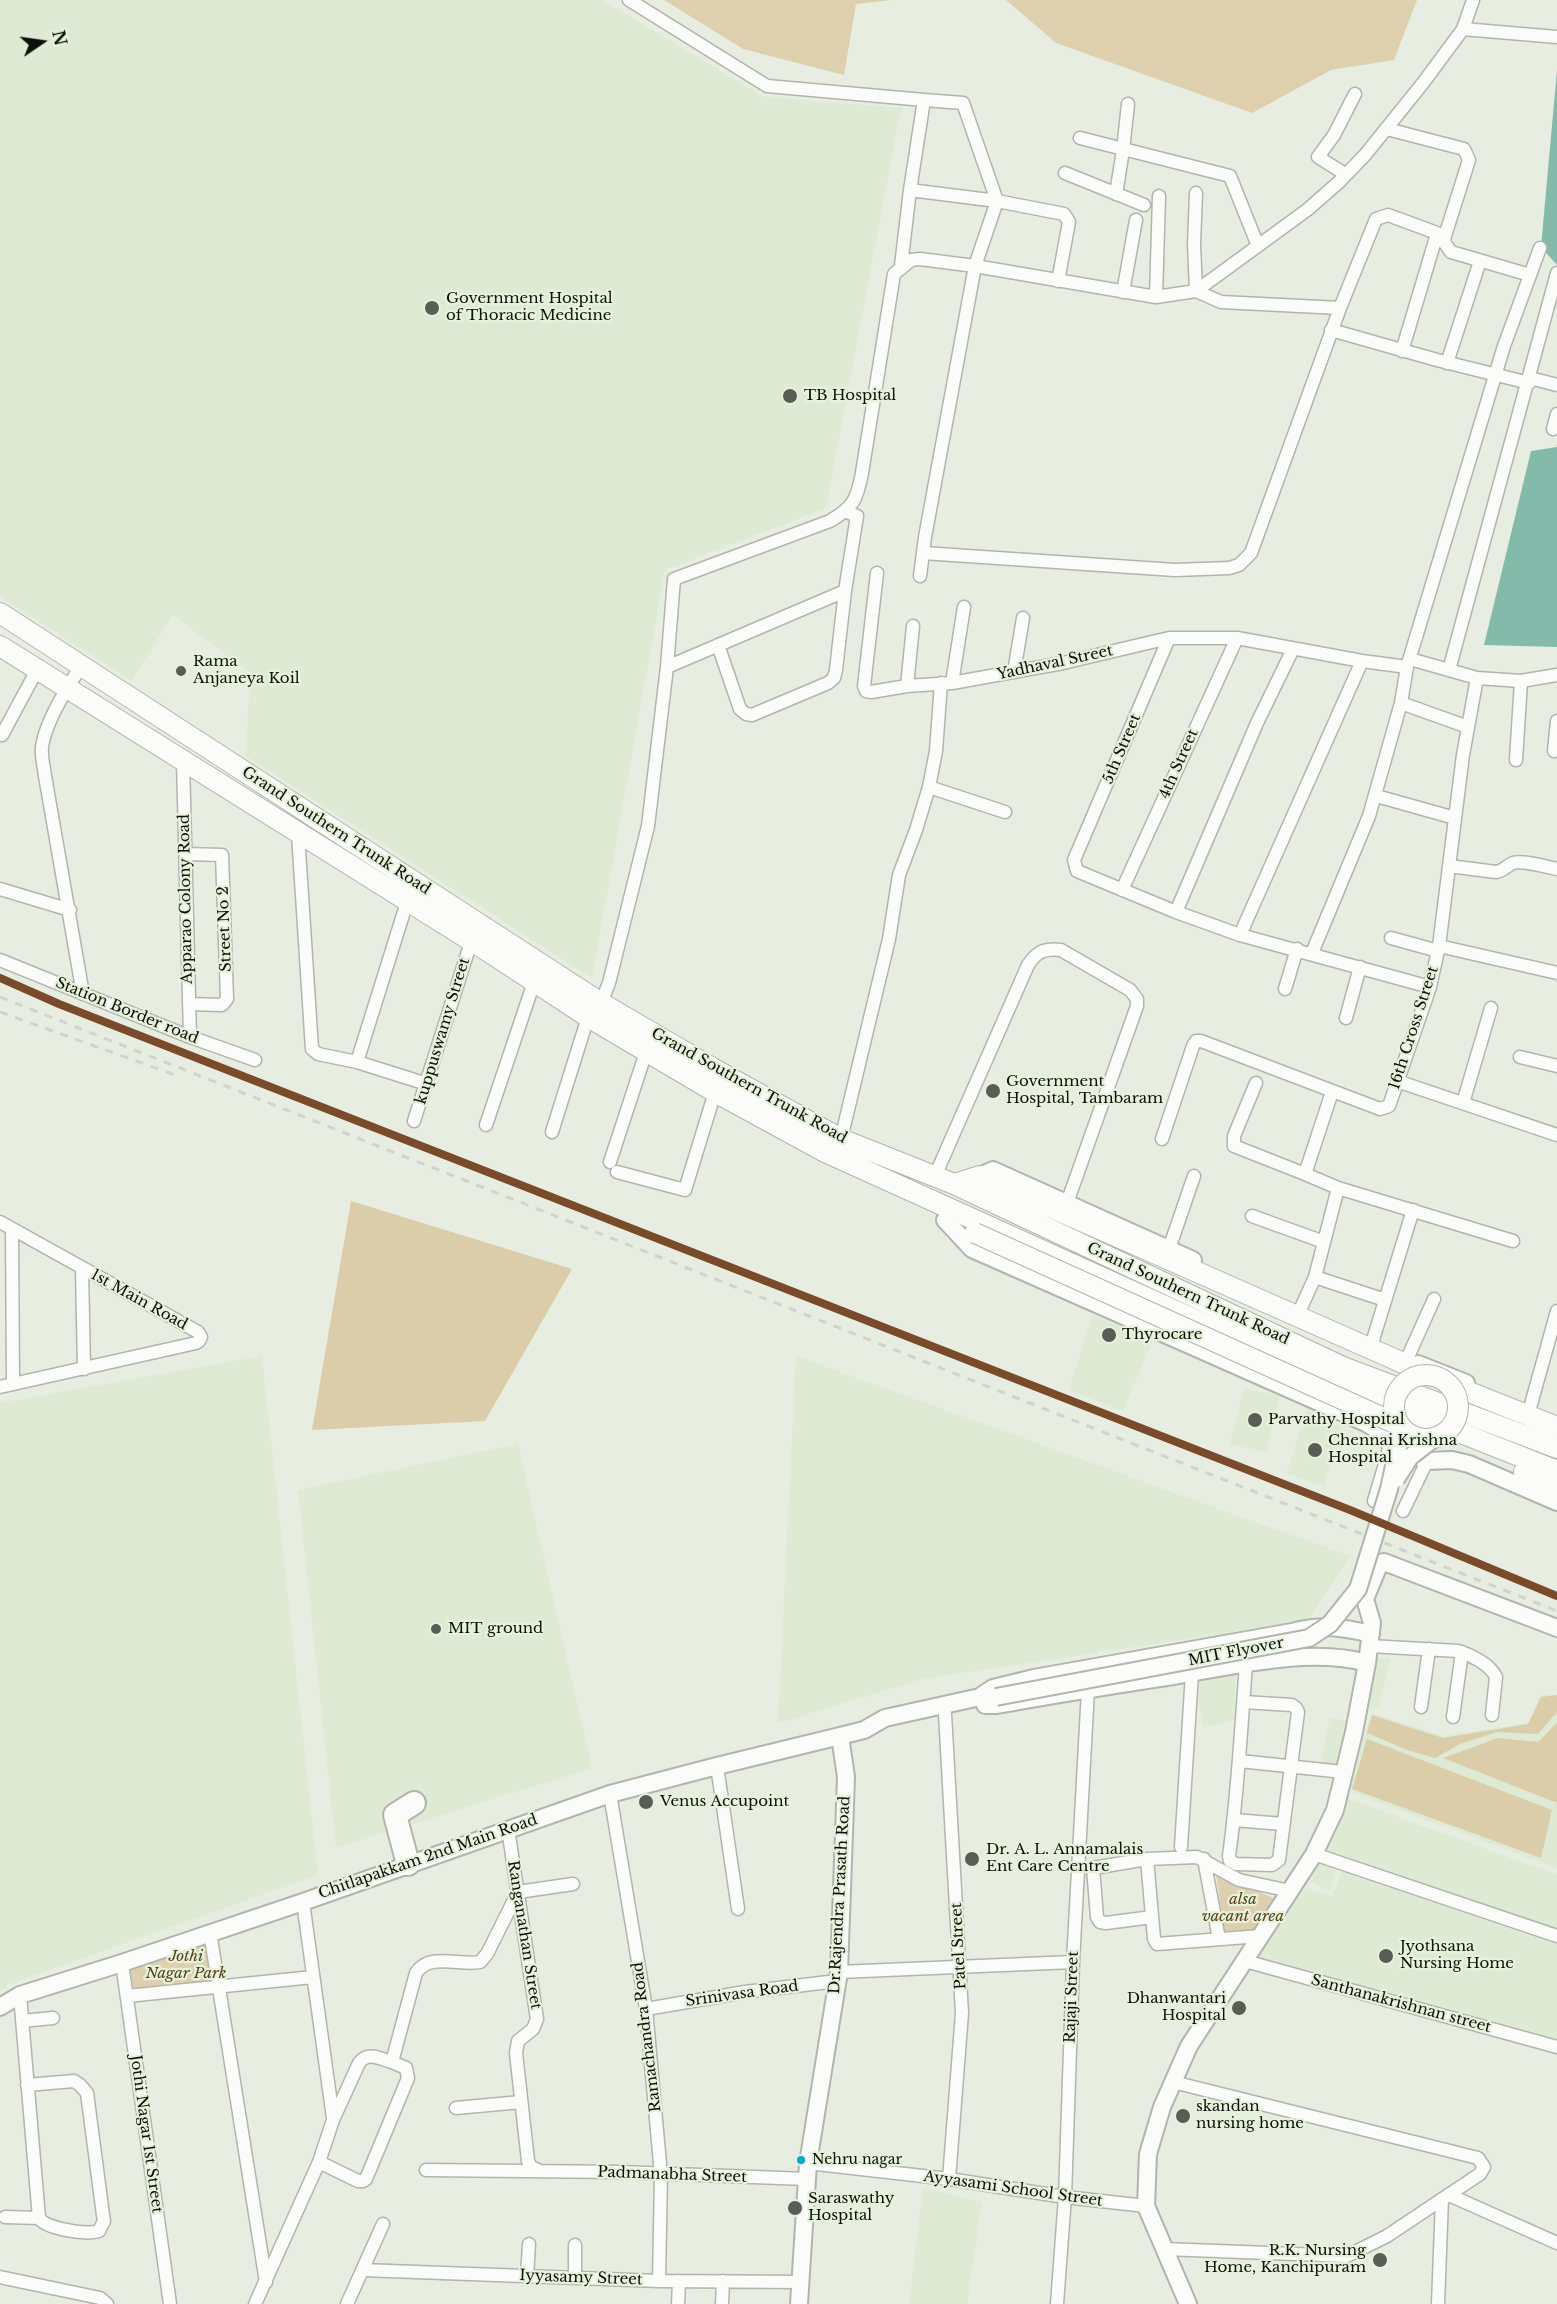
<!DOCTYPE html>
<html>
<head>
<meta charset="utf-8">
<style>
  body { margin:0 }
  #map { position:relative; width:1557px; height:2304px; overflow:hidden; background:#e7ede1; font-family:"Libre Baskerville",serif }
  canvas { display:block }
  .north { position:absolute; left:12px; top:12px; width:60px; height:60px; -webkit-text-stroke:4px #e6f2dc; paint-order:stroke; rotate:77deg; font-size:16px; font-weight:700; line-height:24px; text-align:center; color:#0d1009 }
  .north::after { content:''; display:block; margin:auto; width:21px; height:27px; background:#0d1009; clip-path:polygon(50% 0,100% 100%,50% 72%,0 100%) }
</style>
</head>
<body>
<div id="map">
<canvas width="1557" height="2304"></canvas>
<div class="north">N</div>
</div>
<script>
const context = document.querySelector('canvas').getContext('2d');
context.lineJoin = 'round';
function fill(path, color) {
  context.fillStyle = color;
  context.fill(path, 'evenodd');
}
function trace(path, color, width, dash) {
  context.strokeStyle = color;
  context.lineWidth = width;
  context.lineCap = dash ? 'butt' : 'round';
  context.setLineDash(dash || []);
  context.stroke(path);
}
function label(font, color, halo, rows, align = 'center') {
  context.font = font + ' "Libre Baskerville",serif';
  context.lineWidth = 4.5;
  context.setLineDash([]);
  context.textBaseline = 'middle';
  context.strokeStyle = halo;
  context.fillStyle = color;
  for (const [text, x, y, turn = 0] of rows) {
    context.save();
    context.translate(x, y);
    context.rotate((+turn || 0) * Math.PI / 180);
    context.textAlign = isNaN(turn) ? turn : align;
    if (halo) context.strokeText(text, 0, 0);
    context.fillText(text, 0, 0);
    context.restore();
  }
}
const built = new Path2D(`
  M0 0H602L764 97 901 108 826 508 665 570 592 978 246 756 250 673 173 615 131 681 0 596Z
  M1092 1315 1153 1339 1123 1411 1069 1390Z
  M262 1356 318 1875 9 1984 0 1990V1403Z
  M796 1356 1274 1529 1350 1556 1310 1618 1272 1626 922 1679 778 1723Z
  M1244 1388 1279 1396 1266 1452 1230 1444Z
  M1307 1410 1343 1427 1324 1486 1287 1473Z
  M518 1444 592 1768 336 1848 298 1490Z
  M1375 1657 1391 1659 1378 1709 1366 1705Z
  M1236 1671 1234 1721 1204 1727 1193 1678Z
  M1557 1694V1868L1348 1791 1371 1713 1443 1736 1528 1723 1540 1696Z
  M1330 1718 1347 1721 1337 1775 1319 1769Z
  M1346 1798 1557 1875V2040L1256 1957 1305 1888 1332 1896 1347 1861 1322 1851Z
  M1321 1863 1337 1871 1330 1890 1311 1882Z
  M923 2188 982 2202 967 2304H909Z`);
const green = new Path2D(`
  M664 0H892L856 4 844 75 743 49Z
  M1006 0H1417L1394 60 1331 70 1252 113 1056 43Z
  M1216 1874 1276 1899 1253 1931 1225 1937Z
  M204 1942 213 1983 133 1991 128 1964Z`);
const forest = new Path2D(`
  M351 1201 572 1269 485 1421 312 1430Z
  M1557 1695V1712L1538 1734 1497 1732 1460 1744 1435 1758 1410 1751 1367 1733 1372 1715 1443 1738 1528 1724 1541 1697Z
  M1557 1723V1803L1443 1758 1498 1738 1538 1742Z
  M1367 1739 1552 1810 1541 1858 1352 1789Z`);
const water = new Path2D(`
  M1557 70V265L1541 247Z
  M1557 447V647L1484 645 1531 451Z`);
const minor = new Path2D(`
  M629 0 767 86 924 100 910 190 901 266
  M1463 29 1557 37
  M1387 129 1464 149 1469 160 1445 236 1444 242 1451 252 1530 275
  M1080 138 1230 176 1258 246
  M1065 173 1144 205
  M1345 174 1318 157 1334 135 1355 94
  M910 190 997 201 1064 214 1069 222 1058 281
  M1196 193 1194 244 1196 291 1221 302 1340 308
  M1116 194 1123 150 1128 104
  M1123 292 1136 220
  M1156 297 1159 196
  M1331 330 1437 360 1529 383
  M1402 351 1437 234
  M1447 363 1480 261
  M1530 378 1557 385
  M1553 429 1557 414
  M923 553 1175 570 1229 568 1239 565 1251 553 1340 308 1376 219 1388 215 1445 236
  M877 573 864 686 866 691 871 692 907 686 952 683 1063 663 1169 638H1237L1362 661 1407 667
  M920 576 925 537 975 266 997 201 963 103 924 100
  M1169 638 1074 860 1077 871 1176 912 1240 935 1430 987
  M718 645 740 709 746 714 752 715 828 683 834 678 836 670 845 591 857 516 847 512
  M1410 659 1477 678 1521 681 1557 675
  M82 665C68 685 45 723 42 747 41 757 44 767 45 776L83 994
  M667 667 845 591
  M1449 670 1557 273
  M1014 672 1023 618
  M952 683 964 607
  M907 686 913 626
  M1401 703 1468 727
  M2 735 37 670
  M1554 751 1557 721
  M1516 760 1521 681
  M183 761 190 1037
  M929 787 1005 812
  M1380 797 1455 818
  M298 834 312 1049 318 1054 357 1062 427 1084
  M185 854 222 855 227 999 222 1005 189 1004
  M1449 866 1496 872C1504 871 1507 865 1513 863 1523 860 1547 867 1557 869
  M0 889 70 910
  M1122 890 1237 638
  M1176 912 1257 723 1293 649
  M1240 935 1362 661
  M1391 938 1438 951
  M1439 946 1557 973
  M1312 953 1369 816 1401 703 1407 667 1504 346 1540 248
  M0 960 190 1037 255 1060
  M1285 989 1297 949
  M601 1003 609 983 648 826 667 667 674 579 830 521C854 507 857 499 862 473L894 274 911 260 920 259 975 266 1156 297 1196 291 1307 210 1339 182 1365 155 1423 83 1463 29 1473 0
  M1346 1018 1360 967
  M1520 1057 1557 1066
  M357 1062 407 902
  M1397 1081 1557 1135
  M1256 1083 1234 1136V1146L1305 1174
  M1332 1092 1305 1174 1338 1188 1513 1241
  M1463 1103 1491 1008
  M414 1121 471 942
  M486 1125 534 982
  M552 1132 588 1017
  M841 1139 889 939 899 875 916 830 929 787 936 751 941 683
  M1162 1139 1193 1046 1196 1041H1201L1380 1109 1389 1106 1430 987 1439 946 1463 755 1477 678
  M610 1162 646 1052
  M617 1172 685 1190 715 1092
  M935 1176 1028 965C1037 951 1045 948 1061 950L1130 990 1137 999V1006L1067 1203
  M1252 1216 1324 1242
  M0 1222 198 1332 201 1337 199 1341 196 1343 0 1387
  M12 1229 13 1384
  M1169 1249 1194 1176
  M82 1269 84 1369
  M1315 1277 1385 1300
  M1300 1310 1315 1277 1338 1188
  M1372 1343 1413 1210
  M1407 1359 1434 1299
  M1530 1408 1557 1311
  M1374 1501 1388 1454 1389 1442
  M1403 1511 1427 1461
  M1369 1646 1458 1651C1471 1655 1490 1664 1496 1677L1492 1715
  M1243 1702 1292 1705 1296 1708 1298 1712 1279 1860 1272 1865 1236 1864 1230 1861 1229 1856C1238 1792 1241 1728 1246 1664
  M1421 1707 1429 1649
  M945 1714 962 2013 949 2179
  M1453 1717 1462 1652
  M1240 1761 1343 1772
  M717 1766 738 1909
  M610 1794 646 2009 661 2175 659 2281
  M1234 1820 1283 1824
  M508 1829 537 2019 533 2029 518 2041 516 2053 528 2161 531 2167 538 2170
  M1181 1847 1192 1673
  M1314 1854 1557 1936
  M1147 1859 1154 1939 1157 1944 1260 1936
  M1204 1859 1219 1939
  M303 1902 333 2118
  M1152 1917 1106 1923 1100 1922 1097 1917 1093 1868 1147 1859 1197 1857 1239 1880 1290 1891
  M210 1932 266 2282
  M1245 1961 1557 2047
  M122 1963 170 2304
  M839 1972 1073 1962
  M20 1995 39 2218C46 2229 87 2235 99 2231L104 2221 103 2215 87 2093 80 2085 74 2081 27 2085
  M127 1996 313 1977
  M646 2009 745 1992 837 1981
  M22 2021 53 2018
  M456 2108 521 2102
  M319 2162 358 2181H363L366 2179 408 2078 406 2068 392 2062
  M808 2163 949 2179 1065 2197 1146 2206
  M426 2170 620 2172 807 2179
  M1449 2195 1557 2243
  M5 2217 39 2218
  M1164 2249 1347 2256 1387 2236 1480 2174 1484 2167 1478 2158 1173 2082
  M362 2270 659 2281 801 2282
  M527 2276 529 2244
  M0 2277 100 2298 107 2304
  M575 2278V2245
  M255 2304 319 2162 333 2120 359 2063C368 2051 380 2059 392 2062L416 1973C429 1952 460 1966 480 1962L487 1954 518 1892 573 1884
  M347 2304 383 2224
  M678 2304 679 2281
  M722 2304 723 2281
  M1057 2304 1065 2197 1073 1962 1088 1690
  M1438 2304 1442 2199`);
const tertiary = new Path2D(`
  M980 1176 993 1170 1193 1260
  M945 1220 972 1249 1366 1423 1382 1433 1389 1442 1427 1461 1452 1460 1469 1464 1557 1502
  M1418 1364 1466 1383
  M981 1696 993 1688 1034 1678 1292 1632C1322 1624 1341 1627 1371 1634
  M985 1705H997C1056 1694 1114 1685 1173 1676 1232 1666 1309 1647 1367 1663
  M0 2007 20 1995 122 1963 303 1902 610 1794 717 1766 840 1736 864 1730 885 1718 980 1697H996
  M799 2304 808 2163 839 1972 846 1777 840 1736
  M1188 2304 1146 2206 1148 2154 1162 2107 1189 2046 1314 1854 1335 1810 1354 1732 1367 1663 1372 1623 1365 1599 1380 1563 1384 1562 1557 1628`);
const primary = new Path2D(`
  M0 613 601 1003 714 1069 841 1139 954 1184 1343 1367 1557 1448
  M0 646 489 952 588 1017 715 1092 825 1152 1335 1383 1557 1471
  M954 1184 980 1176 1428 1374
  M1449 1384 1557 1427
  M1524 1472 1557 1486`);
const motorway = new Path2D(`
  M408 1864 395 1815 414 1803`);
const rail = new Path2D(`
  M0 997 1557 1611
  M0 1012 175 1075`);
const tertiaryBridge = new Path2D(`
  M1396 1479 1410 1457 1433 1439
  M996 1697 1309 1638 1330 1624 1358 1589 1389 1489 1402 1429`);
const primaryBridge = new Path2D(`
  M975 1233 1399 1425
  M1394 1407a32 32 0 1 1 64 0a32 32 0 1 1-64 0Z`);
const rail1 = new Path2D(`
  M0 978 59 1004 1350 1510 1557 1596`);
const markers = [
  [432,308,8,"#595d55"],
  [790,396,8,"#595d55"],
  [181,671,6,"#595d55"],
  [993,1091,8,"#595d55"],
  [1109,1335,8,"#595d55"],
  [1255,1420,8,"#595d55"],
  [1315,1450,8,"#595d55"],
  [436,1629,6,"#595d55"],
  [646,1802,8,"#595d55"],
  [972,1859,8,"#595d55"],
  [1386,1956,8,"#595d55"],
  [1239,2008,8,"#595d55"],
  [1183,2116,8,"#595d55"],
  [801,2160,5,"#00a9ce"],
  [795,2208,8,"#595d55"],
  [1380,2260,8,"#595d55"]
];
const busNames = [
  ["Nehru nagar",812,2160]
];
const poiNames = [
  ["Government Hospital",446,299],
  ["of Thoracic Medicine",446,316],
  ["TB Hospital",804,396],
  ["Rama",193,662],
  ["Anjaneya Koil",193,679],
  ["Government",1006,1082],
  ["Hospital, Tambaram",1006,1099],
  ["Thyrocare",1122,1335],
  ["Parvathy Hospital",1268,1420],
  ["Chennai Krishna",1328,1441],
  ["Hospital",1328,1458],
  ["MIT ground",448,1629],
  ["Venus Accupoint",660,1802],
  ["Dr. A. L. Annamalais",986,1850],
  ["Ent Care Centre",986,1867],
  ["Jyothsana",1400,1947],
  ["Nursing Home",1400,1964],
  ["Dhanwantari",1226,1999,"right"],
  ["Hospital",1226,2016,"right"],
  ["skandan",1196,2107],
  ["nursing home",1196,2124],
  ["Saraswathy",808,2199],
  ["Hospital",808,2216],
  ["R.K. Nursing",1366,2251,"right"],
  ["Home, Kanchipuram",1366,2268,"right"]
];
const streetNames = [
  ["Yadhaval Street",1055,663,-12],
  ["5th Street",1122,749,-67],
  ["4th Street",1179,764,-66],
  ["Grand Southern Trunk Road",336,831,33],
  ["Apparao Colony Road",186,899,-91],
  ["Street No 2",225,929,-92],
  ["Station Border road",127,1011,22],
  ["16th Cross Street",1414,1028,-72],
  ["kuppuswamy Street",443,1031,-73],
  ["Grand Southern Trunk Road",749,1086,29],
  ["Grand Southern Trunk Road",1188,1294,25],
  ["1st Main Road",139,1300,29],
  ["MIT Flyover",1236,1652,-11],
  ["Chitlapakkam 2nd Main Road",428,1857,-19],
  ["Dr.Rajendra Prasath Road",840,1895,-87],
  ["Ranganathan Street",524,1935,81],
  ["Patel Street",959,1946,-93],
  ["Srinivasa Road",742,1994,-8],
  ["Rajaji Street",1072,1997,-88],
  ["Santhanakrishnan street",1401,2004,15],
  ["Ramachandra Road",647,2037,-97],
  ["Jothi Nagar 1st Street",146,2134,82],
  ["Padmanabha Street",672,2175,2],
  ["Ayyasami School Street",1013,2189,8],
  ["Iyyasamy Street",581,2278,2]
];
const parkNames = [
  ["alsa",1243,1900],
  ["vacant area",1243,1917],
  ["Jothi",186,1957],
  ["Nagar Park",186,1974]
];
fill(built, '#dfead5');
fill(green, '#ded0af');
fill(forest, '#dbcda9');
fill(water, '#83baaa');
trace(minor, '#b1b5ad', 15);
trace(tertiary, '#b1b5ad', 20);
trace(primary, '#b1b5ad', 22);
trace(motorway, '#b1b5ad', 26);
trace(minor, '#fbfcfa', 12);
trace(tertiary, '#fbfcfa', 16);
trace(primary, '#fbfcfa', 20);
trace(motorway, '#fbfcfa', 22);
trace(rail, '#d1d3cf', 3, [8, 8]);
trace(tertiaryBridge, '#b1b5ad', 20, []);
trace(primaryBridge, '#b1b5ad', 22, []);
trace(tertiaryBridge, '#fbfcfa', 16);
trace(primaryBridge, '#fbfcfa', 20);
trace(rail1, '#7a4b2a', 8);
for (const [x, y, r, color] of markers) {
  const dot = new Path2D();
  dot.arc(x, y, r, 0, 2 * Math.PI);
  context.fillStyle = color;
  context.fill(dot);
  trace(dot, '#e6f2dc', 2);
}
label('14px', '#0d1009', '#e6f2dc', busNames, 'left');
label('15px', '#0d1009', '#e6f2dc', poiNames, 'left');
label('15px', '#0d1009', '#e6f2dc', streetNames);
label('italic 15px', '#553f13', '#e6f2dc', parkNames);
</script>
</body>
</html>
